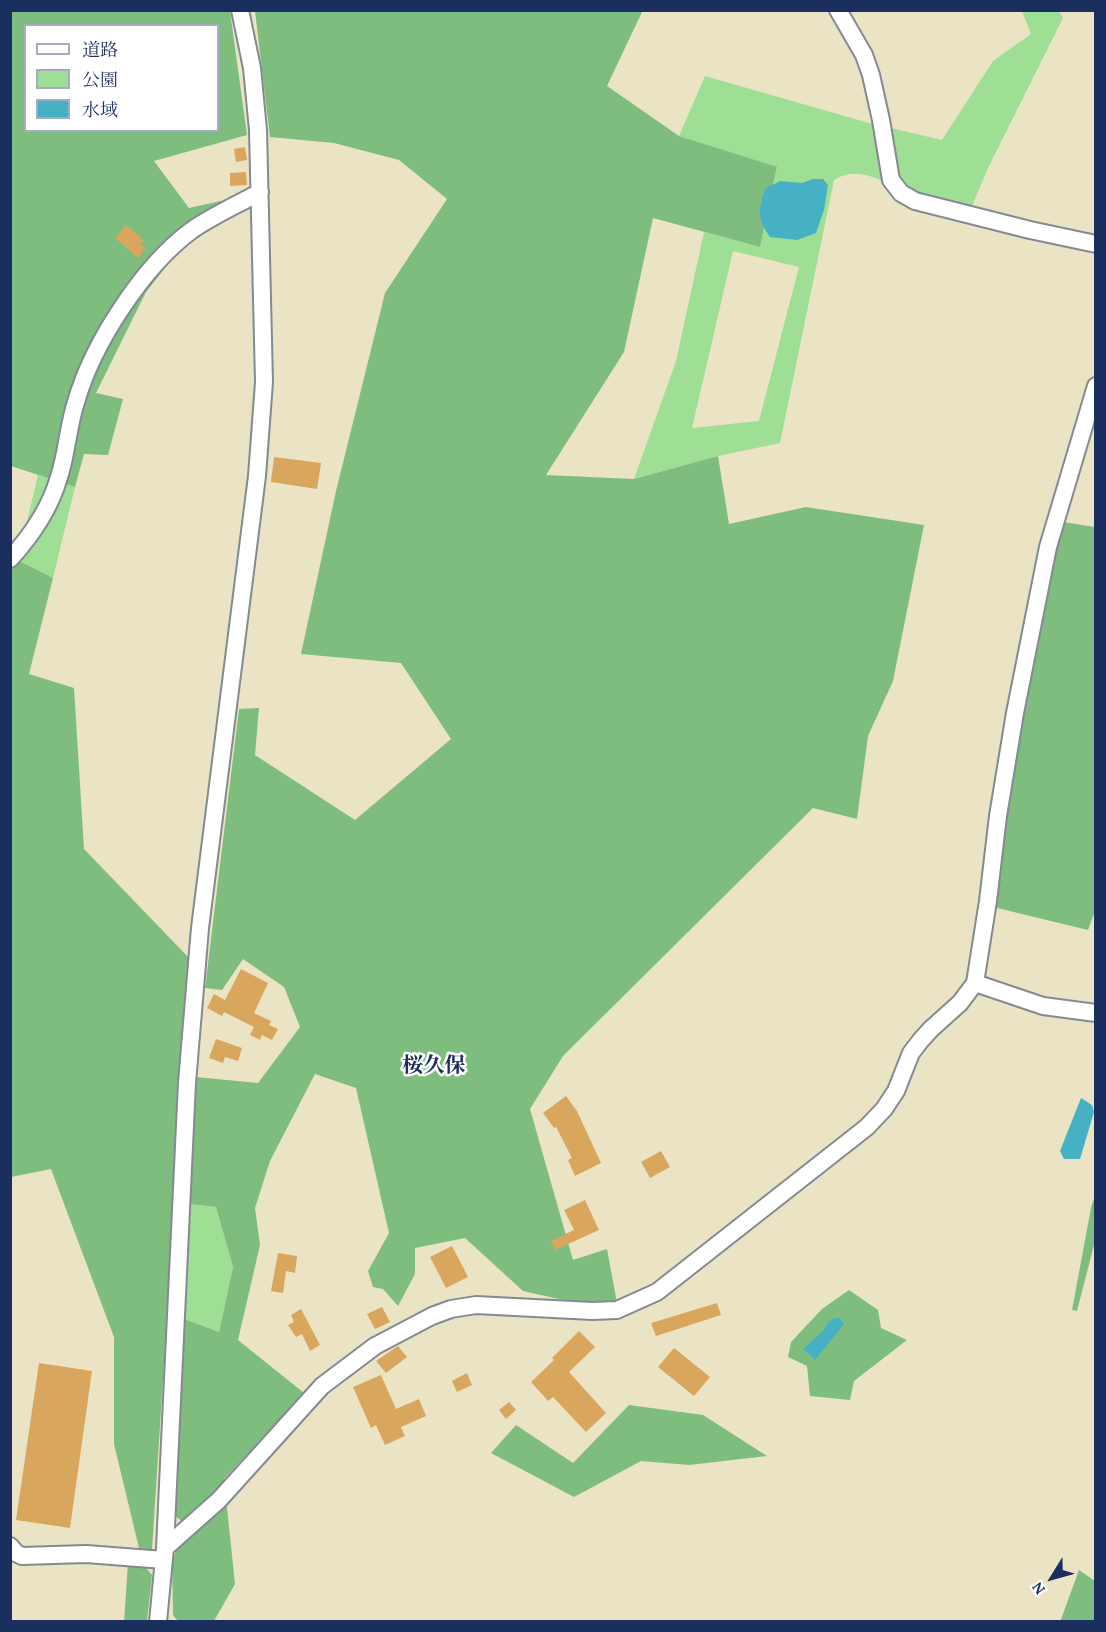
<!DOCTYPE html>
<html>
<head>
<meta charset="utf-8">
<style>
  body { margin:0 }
  #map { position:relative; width:1106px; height:1632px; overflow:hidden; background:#ebe4c4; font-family:"Gentium Book Plus","Noto Serif JP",serif }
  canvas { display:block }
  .frame { position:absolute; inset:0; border:12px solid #1b2f5e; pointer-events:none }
  .legend { position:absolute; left:24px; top:24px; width:195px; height:108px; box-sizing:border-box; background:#fff; border:2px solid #a4acbf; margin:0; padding:8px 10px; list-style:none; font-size:18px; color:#1b2f5e }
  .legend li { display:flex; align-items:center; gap:12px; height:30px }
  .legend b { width:30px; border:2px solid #a4acbf }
  .north { position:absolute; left:1022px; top:1548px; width:60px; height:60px; -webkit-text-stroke:4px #fff; paint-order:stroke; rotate:233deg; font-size:16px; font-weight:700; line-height:24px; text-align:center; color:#1b2f5e }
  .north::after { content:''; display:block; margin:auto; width:21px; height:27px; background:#1b2f5e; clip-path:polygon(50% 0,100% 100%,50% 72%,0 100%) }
</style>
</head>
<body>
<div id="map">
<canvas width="1106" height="1632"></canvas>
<div class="frame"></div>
<ul class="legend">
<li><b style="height:8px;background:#fff"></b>道路</li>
<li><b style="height:16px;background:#9ede95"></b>公園</li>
<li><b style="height:16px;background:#46b0c5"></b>水域</li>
</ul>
<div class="north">N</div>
</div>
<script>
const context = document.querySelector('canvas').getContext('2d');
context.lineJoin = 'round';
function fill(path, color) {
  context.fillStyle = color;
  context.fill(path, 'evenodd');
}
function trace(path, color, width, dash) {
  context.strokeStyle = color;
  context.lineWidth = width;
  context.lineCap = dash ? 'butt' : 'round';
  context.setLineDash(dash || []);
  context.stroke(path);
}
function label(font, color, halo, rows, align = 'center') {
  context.font = font + ' "Gentium Book Plus","Noto Serif JP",serif';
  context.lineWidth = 5;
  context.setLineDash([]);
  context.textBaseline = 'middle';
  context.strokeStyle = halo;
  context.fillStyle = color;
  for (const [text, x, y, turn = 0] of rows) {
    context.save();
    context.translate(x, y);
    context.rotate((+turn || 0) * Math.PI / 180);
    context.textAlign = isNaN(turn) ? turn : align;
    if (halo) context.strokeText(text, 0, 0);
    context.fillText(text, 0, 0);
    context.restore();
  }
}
const green = new Path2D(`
  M1022 11H1059L1063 18 988 168 972 206C954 203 935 200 917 196 890 188 863 162 834 180L780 443 718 456 634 479 676 361 704 232 760 247 777 168 679 136 705 76 869 123 942 140 993 61 1031 34ZM733 251 799 267 759 421 692 428Z
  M38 475 75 487 53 578 11 556 26 526Z
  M189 1204 216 1207 233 1267 219 1332 182 1318Z`);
const forest = new Path2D(`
  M10 11H230L247 135 154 161 189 208 234 198 252 206 211 229 180 249 146 292 96 393 123 399 108 455 84 454 75 487 11 466ZM26 26H218V130H26Z
  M255 11 642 12 607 86 679 136 777 167 760 247 653 218 624 352 546 475 634 479 718 456 729 524 806 507 924 525 893 681 868 736 857 819 813 808 563 1056 530 1109 573 1260 607 1249 617 1303 590 1306 523 1291 465 1238 415 1248V1274L398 1306 383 1289 373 1287 368 1271 389 1233 356 1088 315 1074 270 1161 255 1208 260 1245 238 1340 304 1393 224 1479 235 1584 214 1621H178L173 1615 172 1564 184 1523 174 1515 182 1318 219 1332 233 1267 216 1207 189 1204 196 1077 258 1083 300 1027 284 987 243 959 222 990 205 988 239 709 259 708 255 755 355 820 451 739 401 663 301 654 336 491 385 293 447 199 399 160 334 143 270 137Z
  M1063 522 1095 527V911L1088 930 993 907 1003 808 1051 556Z
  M10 556 53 578 29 674 74 688 84 849 190 959 152 1550 139 1548 114 1444V1337L51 1169 11 1177Z
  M1095 1195V1241L1077 1311 1072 1310 1091 1208Z
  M849 1290 878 1310 881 1328 907 1340 854 1381 850 1400 810 1396 807 1366 788 1357 791 1342 822 1309Z
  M629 1405 703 1415 767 1456 689 1465 641 1461 574 1497 491 1453 516 1425 573 1463Z
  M128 1563 143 1564 152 1575 147 1621 124 1622Z
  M1079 1570 1095 1581V1621L1060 1622Z`);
const water = new Path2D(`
  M813 179H823L828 185 824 210 816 233 797 240 770 237C757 218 758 211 765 189L780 181 802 183Z
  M1081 1098 1092 1105 1094 1112 1080 1159H1064L1060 1151Z
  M835 1318H840L844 1324 815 1360 803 1349 824 1330 829 1321Z`);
const building = new Path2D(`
  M245 147 247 160 236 162 234 149Z
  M246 172 247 185 230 186V173Z
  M126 225 144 240 141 244 146 248 138 258 115 238Z
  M274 457 321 463 317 489 271 482Z
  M241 969 268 983 254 1013 271 1021 269 1025 278 1029 272 1040 262 1035 260 1040 250 1035 254 1027 224 1012 222 1016 207 1008 214 994 225 1000Z
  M216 1039 242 1048 238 1061 225 1057 223 1063 209 1058Z
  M566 1096 577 1111 601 1163 575 1176 568 1160 572 1158 556 1127 554 1128 543 1113Z
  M661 1151 670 1167 650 1178 641 1162Z
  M585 1200 599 1230 555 1250 551 1241 574 1230 564 1210Z
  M452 1246 468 1277 446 1288 430 1257Z
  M278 1253 297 1256 295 1273 286 1271 283 1293 271 1291Z
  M717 1303 721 1315 656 1336 651 1323Z
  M382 1307 390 1322 375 1329 367 1314Z
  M301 1309 320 1345 310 1351 302 1334 296 1337 288 1325 294 1322 291 1315Z
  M579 1331 595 1347 569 1372 606 1413 586 1432 553 1397 548 1401 531 1382 554 1360 552 1358Z
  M398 1346 407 1357 386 1373 376 1361Z
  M674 1348 710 1377 694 1396 658 1367Z
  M39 1363 92 1371 70 1528 16 1520Z
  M467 1373 472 1385 457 1392 452 1381Z
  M381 1375 396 1409 419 1399 426 1416 401 1427 405 1436 385 1445 376 1425 371 1428 353 1387Z
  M509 1402 516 1410 506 1419 499 1410Z`);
const minor = new Path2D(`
  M838 10 864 55 871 75 881 120 891 180 901 193 915 201 1030 230 1096 244
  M10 559C32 535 50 509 59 477 67 453 68 426 76 402 93 343 143 266 192 230 214 215 237 205 260 192
  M975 983 1043 1006 1096 1013
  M10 1546 16 1553 22 1556 86 1554 164 1560
  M165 1548 219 1500 322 1386 375 1346 432 1316 451 1309 476 1305 592 1311 617 1310 657 1292 867 1127 884 1109 896 1091 911 1053 921 1040 931 1029 960 1003 975 983 988 901 998 816 1015 713 1048 547 1096 386
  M158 1622 165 1548 187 1083 200 928 257 476 264 382 258 130 252 68 240 10`);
const neighbourhoodNames = [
  ["桜久保",434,1067]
];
fill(green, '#9ede95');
fill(forest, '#7ebd7e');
fill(water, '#46b0c5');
fill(building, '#d9a65e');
trace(minor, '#838a91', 20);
trace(minor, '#fff', 16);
label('bold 21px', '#1b2f5e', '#fff', neighbourhoodNames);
</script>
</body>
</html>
